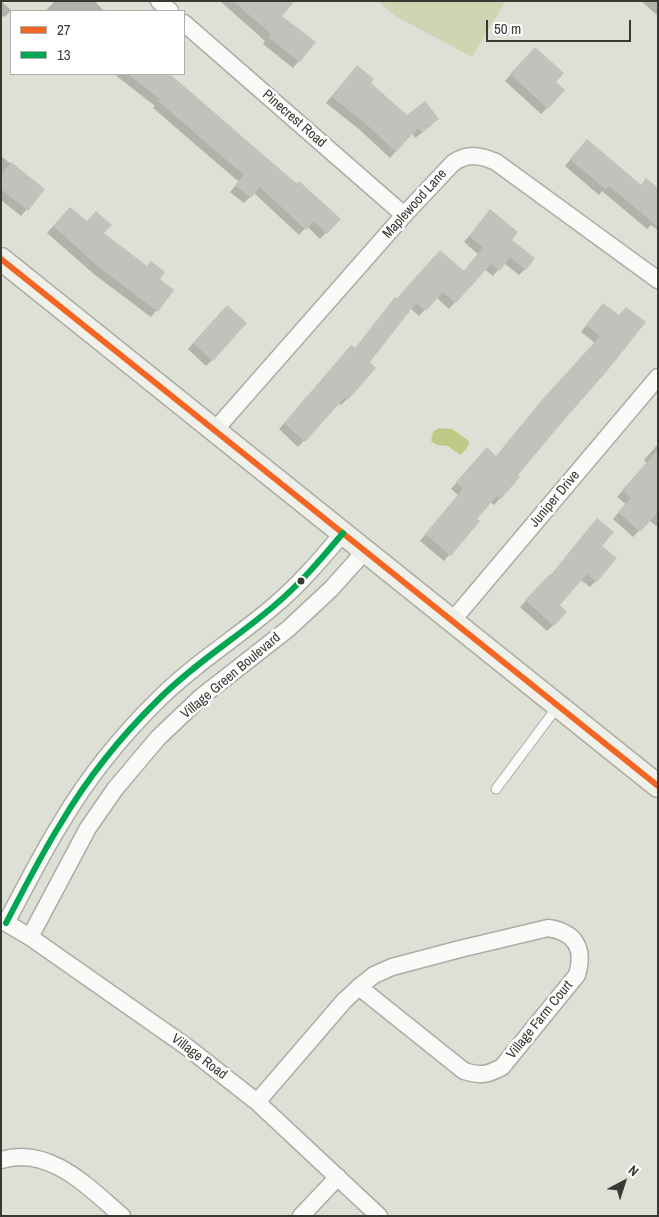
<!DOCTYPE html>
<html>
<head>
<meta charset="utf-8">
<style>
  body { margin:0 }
  #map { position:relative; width:659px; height:1217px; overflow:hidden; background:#dee0d6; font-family:"Archivo Narrow",sans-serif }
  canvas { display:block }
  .frame { position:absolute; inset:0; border:2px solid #383932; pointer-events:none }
  .legend { position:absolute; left:10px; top:10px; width:175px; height:65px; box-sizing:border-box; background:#fff; border:1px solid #afb0ad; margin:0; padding:6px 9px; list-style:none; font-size:15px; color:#383932 }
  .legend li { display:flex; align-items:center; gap:10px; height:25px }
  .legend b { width:25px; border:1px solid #afb0ad }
  .north { position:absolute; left:599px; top:1157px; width:50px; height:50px; -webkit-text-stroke:4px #fff; paint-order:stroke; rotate:40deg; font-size:14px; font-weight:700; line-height:20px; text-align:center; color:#383932 }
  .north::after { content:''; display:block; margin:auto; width:18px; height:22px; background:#383932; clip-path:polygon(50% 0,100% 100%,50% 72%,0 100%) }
  .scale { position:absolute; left:486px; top:20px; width:145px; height:22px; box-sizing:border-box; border:2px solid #383932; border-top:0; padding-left:6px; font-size:15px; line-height:18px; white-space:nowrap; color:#383932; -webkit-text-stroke:4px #fff; paint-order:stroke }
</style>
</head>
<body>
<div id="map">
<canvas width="659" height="1217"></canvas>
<div class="frame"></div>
<ul class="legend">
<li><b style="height:6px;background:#f26522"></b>27</li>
<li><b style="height:6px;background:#00a651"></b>13</li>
</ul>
<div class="north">N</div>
<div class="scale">50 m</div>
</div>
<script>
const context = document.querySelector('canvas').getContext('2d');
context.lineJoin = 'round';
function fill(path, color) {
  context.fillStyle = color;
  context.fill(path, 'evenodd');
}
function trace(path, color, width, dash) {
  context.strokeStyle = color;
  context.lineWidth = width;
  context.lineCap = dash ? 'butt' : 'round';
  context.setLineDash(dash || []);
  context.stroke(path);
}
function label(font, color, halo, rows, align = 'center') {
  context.font = font + ' "Archivo Narrow",sans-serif';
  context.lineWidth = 5;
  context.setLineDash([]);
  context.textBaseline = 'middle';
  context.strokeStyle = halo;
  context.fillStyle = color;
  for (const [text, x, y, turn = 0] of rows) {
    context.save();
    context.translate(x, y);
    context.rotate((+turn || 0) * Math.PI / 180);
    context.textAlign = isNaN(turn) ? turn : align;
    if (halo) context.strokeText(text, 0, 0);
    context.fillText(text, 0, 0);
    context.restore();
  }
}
const green = new Path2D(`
  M378 1H506L472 57 395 16Z`);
const water = new Path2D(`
  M439 428 452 429 469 441C469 446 465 451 460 455L448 446 437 445 431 441 433 432Z`);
const shadow = new Path2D(`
  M1 1 11 10 6 16 1 17Z
  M55 1H95L104 11H45Z
  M220 1H293L280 16 314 42 293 68 263 44 265 41Z
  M641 1H658V16Z
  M529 54 555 82 547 108 541 114 505 81Z
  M351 73 369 83 407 117 432 125 415 138 412 133 390 158 360 130 326 103Z
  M114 74H168L231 129 339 219 320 239 307 226 299 235 254 193 244 203 230 192 239 182 153 108 155 106Z
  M581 147 640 186 658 190V230L651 225 647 229 602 191 599 195 565 166Z
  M1 156 43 190 21 216 1 200Z
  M490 211 510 240 525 269 519 275 504 263 493 276 484 269 449 309 436 297 419 316 410 308 368 362 347 399 341 405 338 403 298 447 279 429 345 353 354 350 397 300 463 272 478 254 464 242Z
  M64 214 102 233 147 267 158 279 173 290 151 317 95 275 47 233Z
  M597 311 618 316 517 475 519 477 494 505 490 502 476 519 478 521 444 561 420 541 458 495 451 489 481 455 496 457 595 343 581 332Z
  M221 312 212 360 206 366 188 349Z
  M658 444V525L656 526 649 520 633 537 613 519 626 504 617 497 647 463 644 460Z
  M591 526 601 546 596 581 590 587 581 580 558 605 553 625 547 631 520 607 550 576Z`);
const building = new Path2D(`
  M233 1H295L282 16 316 42 300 62 268 37 271 34Z
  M535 47 564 73 556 82 565 90 548 109 510 74Z
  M357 65 374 79 371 83 407 115 425 101 439 119 422 132 418 128 396 152 366 124 332 97Z
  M128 74H170L297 184 299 181 341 219 327 234 314 221 306 230 260 187 251 198 235 185 244 175 158 101 160 99Z
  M587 139 641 185 646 178 658 188V227L609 186 605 189 570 159Z
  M11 162 45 189 28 211 1 189V175Z
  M70 207 87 221 96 211 112 225 104 233 147 266 151 261 165 272 160 279 174 290 158 312 101 269 53 226Z
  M490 209 518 232 512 240 535 258 526 270 510 257 500 271 491 264 456 303 443 292 426 311 416 303 370 362 376 368 348 400 345 397 305 442 284 423 351 345 355 348 395 297 397 298 440 250 464 271 483 247 469 236Z
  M603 303 619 315 626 307 646 322 607 371 564 420 518 475 520 477 501 499 497 496 477 519 480 521 451 556 425 534 463 489 456 482 487 447 496 456 541 401 600 336 586 325Z
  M227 305 247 323 213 361 193 343Z
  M658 450V512L640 532 618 512 631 498 622 490Z
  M597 518 614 532 602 546 617 558 597 582 587 574 560 605 567 612 554 626 525 600 550 574 551 575Z`);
const lane = new Path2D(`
  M496 789 558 706`);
const street = new Path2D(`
  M159 1 170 11
  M184 23 404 215
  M215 430 404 215 453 163C468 153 480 155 496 162L658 280
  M452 621 658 377
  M1 920 30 937 187 1047 257 1102 379 1216
  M6 923C24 889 41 855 61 823 88 777 122 735 160 698 195 663 238 637 275 605 300 584 322 558 343 533
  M548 928C575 932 585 948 577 975L502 1067C487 1075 481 1076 464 1071L359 987 374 975 392 967 460 949Z
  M30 937 88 828 115 789 158 738 201 697 288 629 331 589 365 551
  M257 1102 344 1001 359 987
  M1 1160C49 1145 88 1187 122 1216
  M301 1216 338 1177`);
const secondary = new Path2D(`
  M1 259 658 786`);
const bus1 = new Path2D(`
  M1 259 658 786`);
const bus2 = new Path2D(`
  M6 923C24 889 41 855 61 823 88 777 122 735 160 698 195 663 238 637 275 605 300 584 322 558 343 533`);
const markers = [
  [301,581,4.5,"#383932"]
];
const streetNames = [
  ["Pinecrest Road",294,119,41],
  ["Maplewood Lane",415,204,-48],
  ["Juniper Drive",555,499,-50],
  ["Village Green Boulevard",231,676,-40],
  ["Village Farm Court",540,1020,-51],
  ["Village Road",199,1057,37]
];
fill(green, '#d0d4b2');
fill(water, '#c0c885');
fill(shadow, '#0003');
fill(building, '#c1c2bb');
trace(lane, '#abada5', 11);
trace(street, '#abada5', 19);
trace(secondary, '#abada5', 25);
trace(lane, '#fafaf9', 9);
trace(street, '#fafaf9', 16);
trace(secondary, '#f0f0eb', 22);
trace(bus1, '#f26522', 6);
trace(bus2, '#00a651', 6);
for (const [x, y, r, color] of markers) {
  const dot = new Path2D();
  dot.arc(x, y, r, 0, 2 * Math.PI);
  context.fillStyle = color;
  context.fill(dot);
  trace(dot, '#fff', 2);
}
label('14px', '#383932', '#fff', streetNames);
</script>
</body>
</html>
